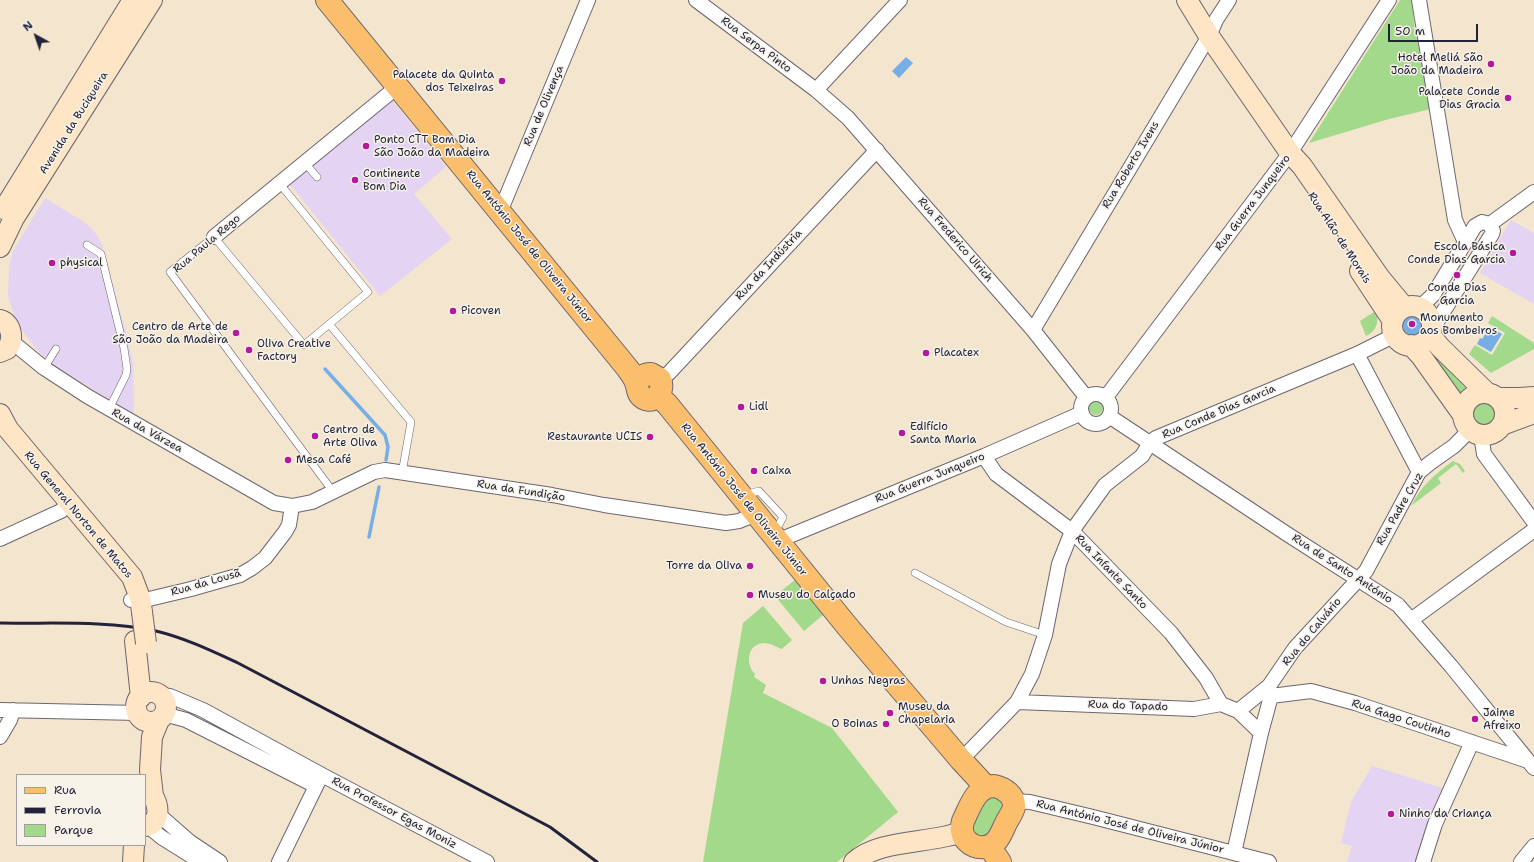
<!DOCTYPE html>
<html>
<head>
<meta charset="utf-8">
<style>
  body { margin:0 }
  #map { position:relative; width:1534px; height:862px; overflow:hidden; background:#f4e5cf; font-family:"Shantell Sans",sans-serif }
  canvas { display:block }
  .legend { position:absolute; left:16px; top:774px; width:130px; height:72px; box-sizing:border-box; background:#f7f3e8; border:1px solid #a29fa3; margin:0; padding:5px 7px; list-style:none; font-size:12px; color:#22223b }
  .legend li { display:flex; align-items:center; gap:8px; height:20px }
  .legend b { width:20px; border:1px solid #a29fa3 }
  .north { position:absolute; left:16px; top:16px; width:40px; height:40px; -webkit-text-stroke:3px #f7f3e8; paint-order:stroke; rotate:320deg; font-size:11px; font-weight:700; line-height:16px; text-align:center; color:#22223b }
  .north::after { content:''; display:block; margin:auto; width:14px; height:18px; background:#22223b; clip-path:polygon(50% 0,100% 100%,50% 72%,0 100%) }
  .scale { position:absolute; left:1388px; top:24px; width:90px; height:18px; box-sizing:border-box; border:2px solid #22223b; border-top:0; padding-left:5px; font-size:12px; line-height:14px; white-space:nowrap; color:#22223b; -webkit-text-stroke:3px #f7f3e8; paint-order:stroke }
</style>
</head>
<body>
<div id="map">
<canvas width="1534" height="862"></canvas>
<ul class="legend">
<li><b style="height:5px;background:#fabe6d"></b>Rua</li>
<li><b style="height:5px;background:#22223b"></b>Ferrovia</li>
<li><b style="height:11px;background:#a3d98a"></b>Parque</li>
</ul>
<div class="north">N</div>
<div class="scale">50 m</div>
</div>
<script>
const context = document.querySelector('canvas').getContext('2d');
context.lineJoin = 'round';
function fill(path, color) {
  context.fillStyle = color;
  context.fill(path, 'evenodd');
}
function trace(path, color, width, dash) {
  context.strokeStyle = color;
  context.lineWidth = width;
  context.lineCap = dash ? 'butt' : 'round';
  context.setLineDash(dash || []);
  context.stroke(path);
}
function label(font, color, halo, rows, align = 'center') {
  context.font = font + ' "Shantell Sans",sans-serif';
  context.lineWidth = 3;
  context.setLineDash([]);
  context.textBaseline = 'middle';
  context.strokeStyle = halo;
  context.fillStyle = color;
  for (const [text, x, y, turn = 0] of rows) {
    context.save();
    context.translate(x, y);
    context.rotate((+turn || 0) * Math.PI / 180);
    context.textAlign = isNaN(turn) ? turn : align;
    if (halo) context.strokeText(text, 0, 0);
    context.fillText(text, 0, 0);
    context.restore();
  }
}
const built = new Path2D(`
  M391 99 446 167 414 194 452 239 380 296 288 182Z
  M45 198 87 224 97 235 102 245 128 340 133 364 134 414 53 365 39 352 19 327 13 312 8 296 9 267 13 251Z
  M1511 220 1534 233V304L1480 273Z
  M1372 766 1446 789 1418 862H1347L1352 846 1341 843 1351 802Z`);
const green = new Path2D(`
  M1400 0H1412L1414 24 1431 109 1389 119 1309 143Z
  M1377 310C1378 322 1378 330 1366 336L1360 321Z
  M1401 325a12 12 0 1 1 24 0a12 12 0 1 1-24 0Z
  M1492 316 1534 343V349L1491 373 1469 354 1475 345 1492 355 1505 333 1488 323Z
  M1430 346 1473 387 1461 395 1426 349Z
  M1470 414a14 14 0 1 1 28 0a14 14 0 1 1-28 0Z
  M1089 408a7 7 0 1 1 14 0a7 7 0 1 1-14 0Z
  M1453 461 1460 464 1465 471 1463 473 1456 464 1438 478 1441 483 1411 506C1423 484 1433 476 1453 461Z
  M796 579 824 614 804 631 775 596Z
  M763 606 792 640 782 649C776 647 770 643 764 643 747 644 745 664 755 674L754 677 766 685 763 693 832 728 898 812 837 862H703L743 623Z
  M989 794 1005 802 991 834 979 838 971 830 986 796Z`);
const water = new Path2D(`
  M906 57 913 63 899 78 892 71Z
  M1403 325a10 10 0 1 1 20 0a10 10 0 1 1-20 0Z
  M1490 327 1502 334 1491 352 1477 344 1480 338 1482 339Z`);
const stream = new Path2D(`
  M325 369 385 435 388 447 386 460
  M369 537 379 487`);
const lane = new Path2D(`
  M305 163 317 177
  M280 184 368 292 304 345 214 237 170 272 334 493
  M87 245 101 254 124 348 127 369 126 375 109 409
  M329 324 411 422 402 473
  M44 368 56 349
  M744 495 759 491 783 517 775 532
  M915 573 1006 622 1045 635`);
const street = new Path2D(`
  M696 0 816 90 848 118 1033 330 1086 397
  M1419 0 1455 220 1465 242
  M816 90 900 0
  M500 212 588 0
  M1490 224 1534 192
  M214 237 397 87
  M1420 307 1433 295 1475 226 1482 222 1490 224 1493 231 1492 234 1433 328
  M1033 330 1209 36 1216 20 1229 0
  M11 341 44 368 87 396 274 503 292 506 312 502 374 472 385 470 552 495 604 505 726 523 739 521 756 514
  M1357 354 1419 472
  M660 379 669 373 877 150
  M1081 409a15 15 0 1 1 30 0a15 15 0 1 1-30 0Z
  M1106 397 1290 153 1389 0
  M1109 416 1287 534 1398 605 1451 666 1534 768
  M1481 435 1484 454 1534 522
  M984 456 996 474 1072 531 1171 633 1206 678 1221 704
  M0 539 61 511 69 503
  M777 541 984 456 1082 413
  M131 600 149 599 191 589 240 575 252 568 265 558 285 532 289 525 292 506
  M1411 620 1534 530
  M160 695 170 696 203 710 322 775 487 862
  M1271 696 1311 691 1355 703 1528 761
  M1017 702 1194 709 1221 704 1238 711 1261 733
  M0 710 138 713
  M1238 711 1269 686
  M164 714 186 720 316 786
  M0 737 10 720 13 710
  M961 760 1017 702 1032 674 1045 635 1059 564 1072 531 1105 485 1142 456 1150 443 1156 438 1357 354 1395 335
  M1013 801 1030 802 1093 817 1269 862
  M158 814 190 842 220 862
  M148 826 161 837 201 862
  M1234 853 1261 733 1271 696 1269 686 1295 648 1366 571 1419 472 1430 463 1454 446 1470 430
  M279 862 320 778
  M1423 862 1435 824 1472 742
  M1521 862 1534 846`);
const secondary = new Path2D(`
  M1187 0 1209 36 1290 153 1302 166 1380 278 1404 307
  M4 209 133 0
  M0 247 14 218 152 0
  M1360 271 1393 321
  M1392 326a20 20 0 1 1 40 0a20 20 0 1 1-40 0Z
  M0 320C12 323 14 340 7 349L0 352
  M1430 335 1440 347 1487 393
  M1411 345 1421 356 1463 415
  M1463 414a21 21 0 1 1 42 0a21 21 0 1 1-42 0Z
  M1498 398H1519L1534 397
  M0 414 8 429 132 577 140 598 142 612
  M1502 425 1534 413
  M135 641 141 697
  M136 707a15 15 0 1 1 30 0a15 15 0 1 1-30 0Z
  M145 793 153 796C159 806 161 824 145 826
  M153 796 150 770 152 737 159 720
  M133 862 134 845
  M854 862C879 839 929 844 962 832`);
const primary = new Path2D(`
  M327 0 628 369C631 374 635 378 636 383 638 387 637 391 640 395 650 407 666 394 660 379L651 374C644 374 640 377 637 384
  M658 396 667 404 847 626 961 760 986 787
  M994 786C1004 788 1015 795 1014 807 1013 812 1008 819 1006 823 1003 829 1001 835 997 840 990 850 975 849 967 841 961 835 961 828 963 821 970 807 976 786 994 786Z
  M989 846 1000 862`);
const rail = new Path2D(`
  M0 623C51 624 105 620 156 631 185 638 212 651 238 663L550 827 597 862`);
const secondaryBridge = new Path2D(`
  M142 612 146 643`);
const markers = [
  [1491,64,4,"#b5179e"],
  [502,81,4,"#b5179e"],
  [1508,98,4,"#b5179e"],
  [366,146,4,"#b5179e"],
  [355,180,4,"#b5179e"],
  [1513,253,4,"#b5179e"],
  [52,263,4,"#b5179e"],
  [1457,275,4,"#b5179e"],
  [453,311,4,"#b5179e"],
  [1412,324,4,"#b5179e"],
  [236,333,4,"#b5179e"],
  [249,350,4,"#b5179e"],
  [926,353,4,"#b5179e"],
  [741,407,4,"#b5179e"],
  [902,433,4,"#b5179e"],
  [315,436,4,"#b5179e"],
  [650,437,4,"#b5179e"],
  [288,460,4,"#b5179e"],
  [754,471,4,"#b5179e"],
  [750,566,4,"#b5179e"],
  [750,595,4,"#b5179e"],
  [823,681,4,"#b5179e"],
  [890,713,4,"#b5179e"],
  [1475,719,4,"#b5179e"],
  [886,724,4,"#b5179e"],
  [1391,814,4,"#b5179e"]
];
const streetNames = [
  ["Rua Serpa Pinto",756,45,37],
  ["Rua de Olivença",544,106,-67],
  ["Avenida da Buciqueira",74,123,-58],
  ["Rua Roberto Ivens",1131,165,-59],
  ["Rua Guerra Junqueiro",1253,203,-53],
  ["Rua Alão de Morais",1339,238,57],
  ["Rua Frederico Ulrich",955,240,49],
  ["Rua Paula Rego",207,244,-40],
  ["Rua António José de Oliveira Júnior",529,247,51],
  ["Rua da Indústria",769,265,-47],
  ["Rua Conde Dias Garcia",1219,412,-23],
  ["Rua da Várzea",147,431,29],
  ["Rua Guerra Junqueiro",930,478,-22],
  ["Rua da Fundição",521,491,9],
  ["Rua António José de Oliveira Júnior",744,500,51],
  ["Rua Padre Cruz",1400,509,-60],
  ["Rua General Norton de Matos",78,515,50],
  ["Rua de Santo António",1342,569,33],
  ["Rua Infante Santo",1111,572,46],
  ["Rua da Lousã",206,583,-16],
  ["Rua do Calvário",1312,632,-50],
  ["Rua do Tapado",1128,706,2],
  ["Rua Gago Coutinho",1401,719,18],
  ["Rua Professor Egas Moniz",394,813,28],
  ["Rua António José de Oliveira Júnior",1130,827,14]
];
const poiNames = [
  ["Hotel Meliá São",1483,58,"right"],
  ["João da Madeira",1483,71,"right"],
  ["Palacete da Quinta",494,75,"right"],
  ["dos Teixeiras",494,88,"right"],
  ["Palacete Conde",1500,92,"right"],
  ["Dias Gracia",1500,105,"right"],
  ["Ponto CTT Bom Dia",374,140],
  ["São João da Madeira",374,153],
  ["Continente",363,174],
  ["Bom Dia",363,187],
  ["Escola Básica",1505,247,"right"],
  ["Conde Dias Garcia",1505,260,"right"],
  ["physical",60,263],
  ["Conde Dias",1457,288,"center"],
  ["Garcia",1457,301,"center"],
  ["Picoven",461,311],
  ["Monumento",1420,318],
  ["aos Bombeiros",1420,331],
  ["Centro de Arte de",228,327,"right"],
  ["São João da Madeira",228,340,"right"],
  ["Oliva Creative",257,344],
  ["Factory",257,357],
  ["Placatex",934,353],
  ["Lidl",749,407],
  ["Edifício",910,427],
  ["Santa Maria",910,440],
  ["Centro de",323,430],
  ["Arte Oliva",323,443],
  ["Restaurante UCIS",642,437,"right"],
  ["Mesa Café",296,460],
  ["Caixa",762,471],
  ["Torre da Oliva",742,566,"right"],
  ["Museu do Calçado",758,595],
  ["Unhas Negras",831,681],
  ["Museu da",898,707],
  ["Chapelaria",898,720],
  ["Jaime",1483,713],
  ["Afreixo",1483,726],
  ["O Boinas",878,724,"right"],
  ["Ninho da Criança",1399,814]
];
fill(built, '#e4d3f2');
fill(green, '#a3d98a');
fill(water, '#76aee5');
trace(stream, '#76aee5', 3.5);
trace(lane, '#6c666f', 8);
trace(street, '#6c666f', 16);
trace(secondary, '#6c666f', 22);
trace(primary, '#6c666f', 24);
trace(lane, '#fff', 7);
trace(street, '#fff', 14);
trace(secondary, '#fde5c5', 20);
trace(primary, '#fabe6d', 22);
trace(rail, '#22223b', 3);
trace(secondaryBridge, '#6c666f', 22, []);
trace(secondaryBridge, '#fde5c5', 20);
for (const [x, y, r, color] of markers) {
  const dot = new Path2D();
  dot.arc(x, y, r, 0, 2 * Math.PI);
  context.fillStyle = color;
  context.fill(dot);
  trace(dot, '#f7f3e8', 1.5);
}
label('11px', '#22223b', '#f7f3e8', streetNames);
label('11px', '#22223b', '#f7f3e8', poiNames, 'left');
</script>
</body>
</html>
